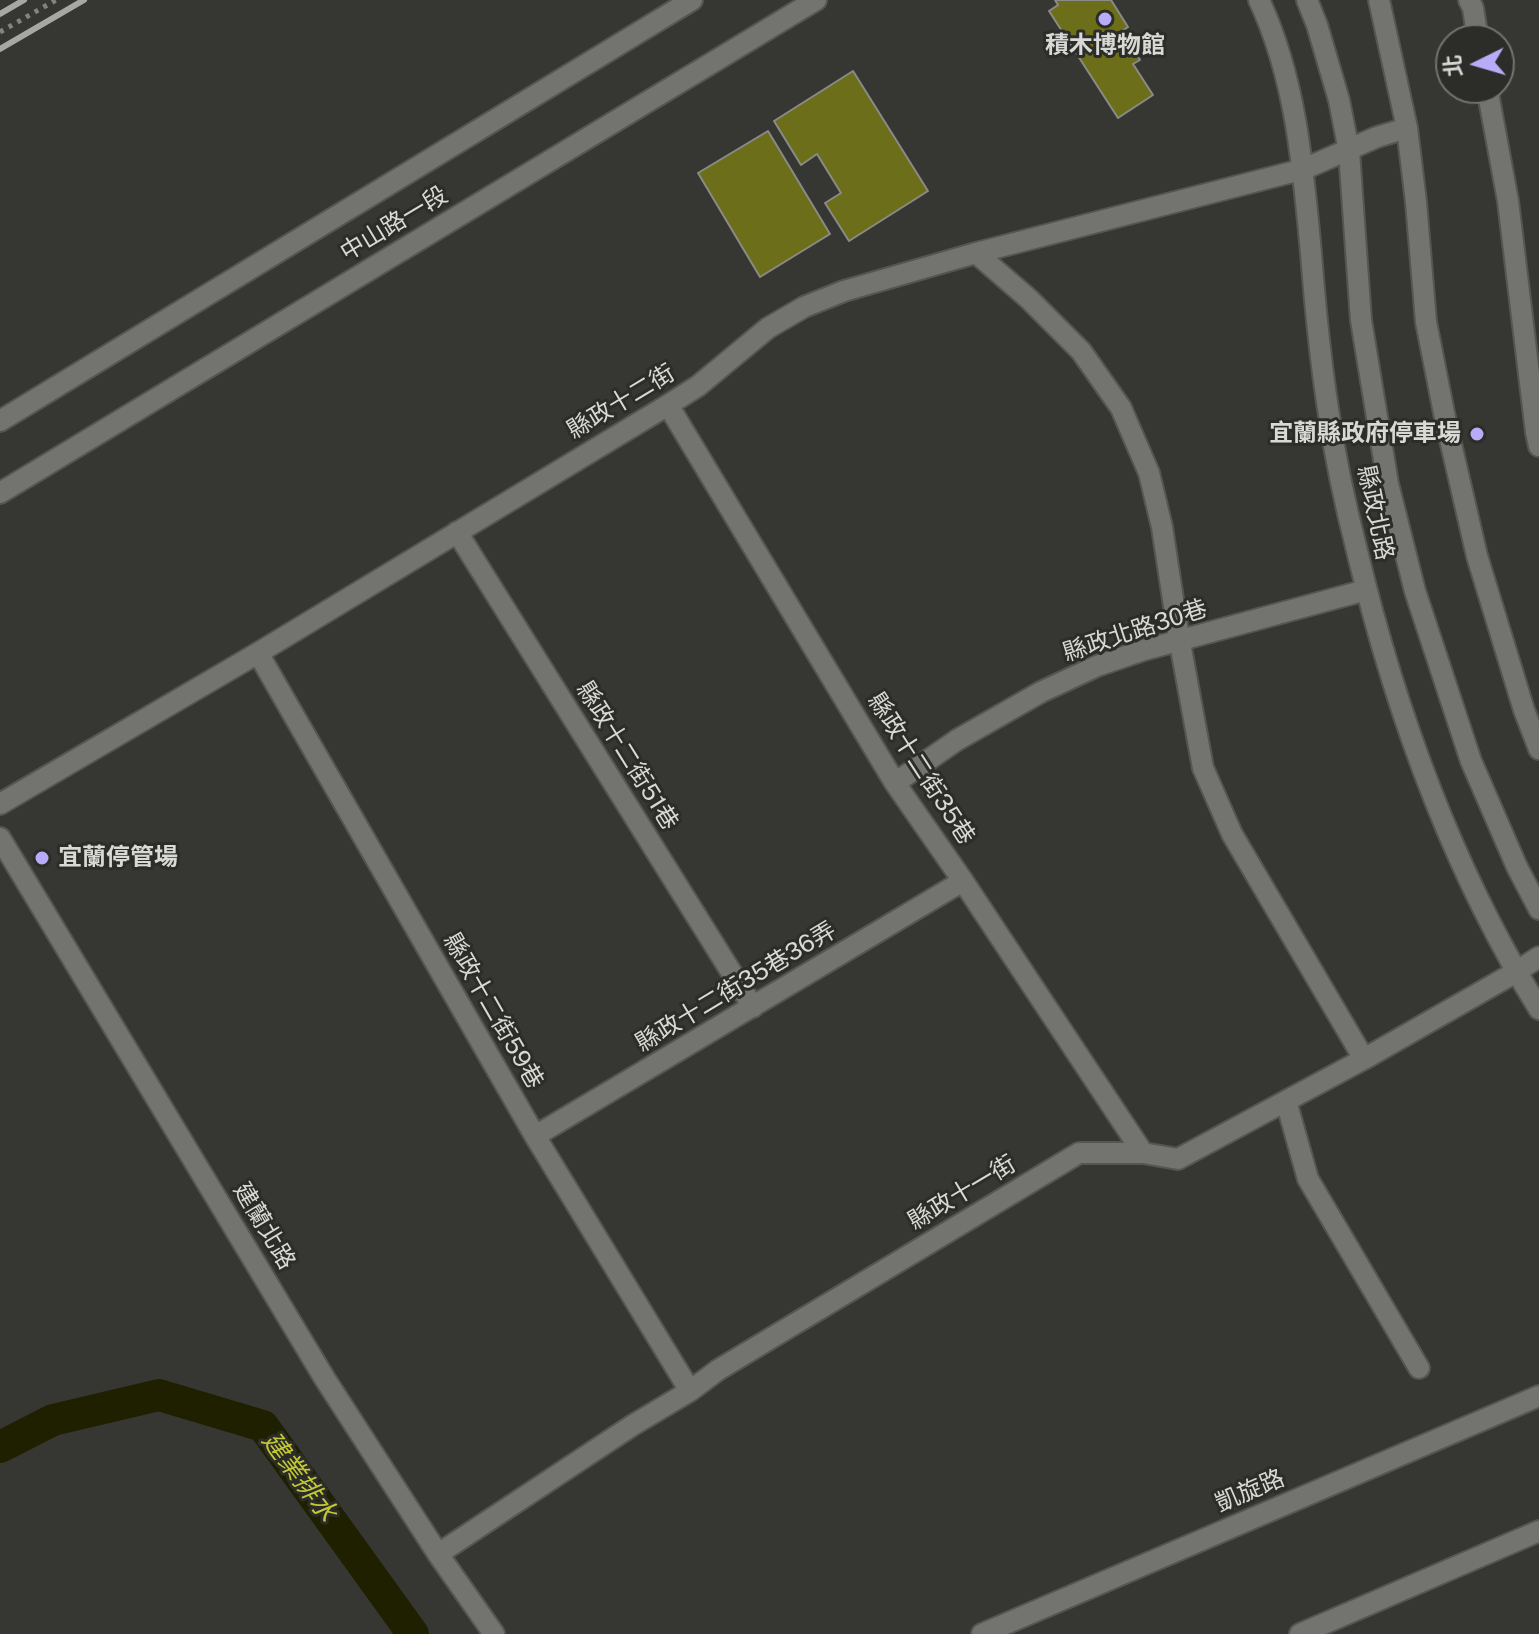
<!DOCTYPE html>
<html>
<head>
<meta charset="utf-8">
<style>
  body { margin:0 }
  #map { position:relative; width:1539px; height:1634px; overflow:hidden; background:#363632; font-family:"Public Sans","Noto Sans TC",sans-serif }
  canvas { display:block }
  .north { position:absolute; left:1435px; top:24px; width:80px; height:80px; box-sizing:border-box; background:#2c2c28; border:2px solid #71716e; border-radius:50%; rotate:265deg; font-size:22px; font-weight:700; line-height:32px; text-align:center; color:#d8d8d6 }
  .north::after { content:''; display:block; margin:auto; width:28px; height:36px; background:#b8abf7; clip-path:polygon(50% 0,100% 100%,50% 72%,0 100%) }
</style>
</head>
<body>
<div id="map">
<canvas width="1539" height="1634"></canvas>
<div class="north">北</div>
</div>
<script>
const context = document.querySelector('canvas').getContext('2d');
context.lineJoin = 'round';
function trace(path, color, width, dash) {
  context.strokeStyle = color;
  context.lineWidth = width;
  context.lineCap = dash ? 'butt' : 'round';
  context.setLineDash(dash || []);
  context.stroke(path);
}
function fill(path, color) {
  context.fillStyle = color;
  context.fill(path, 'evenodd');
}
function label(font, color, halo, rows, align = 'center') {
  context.font = font + ' "Public Sans","Noto Sans TC",sans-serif';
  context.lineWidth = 6;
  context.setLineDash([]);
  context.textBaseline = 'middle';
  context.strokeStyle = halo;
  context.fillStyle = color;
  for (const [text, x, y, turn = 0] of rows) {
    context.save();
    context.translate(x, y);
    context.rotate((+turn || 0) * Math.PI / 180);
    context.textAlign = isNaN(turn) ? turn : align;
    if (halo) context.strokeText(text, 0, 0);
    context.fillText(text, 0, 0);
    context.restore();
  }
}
const canal = new Path2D(`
  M0 1447 53 1420 159 1395 263 1426 413 1634`);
const building = new Path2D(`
  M1055 0H1111L1128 27 1122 31 1140 60 1133 64 1153 95 1118 118 1049 11 1058 5Z
  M853 71 928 191 849 241 825 203 841 193 817 154 801 165 774 121Z
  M768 131 830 234 760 277 698 173Z`);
const path = new Path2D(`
  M0 32 56 0`);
const minor = new Path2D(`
  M1259 0C1296 79 1303 167 1311 253 1315 305 1320 357 1328 409 1335 457 1345 504 1357 551 1395 710 1452 869 1539 1009
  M1307 0 1317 25 1339 100 1349 151 1361 320 1388 484 1415 591 1471 761 1517 867 1539 909
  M1379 0 1407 128 1416 202 1426 322 1445 418 1477 556 1524 710 1539 749
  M1469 0 1473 8 1478 40
  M1487 88 1508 201 1536 432 1539 446
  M976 253 1029 299 1081 351 1121 408 1149 473 1162 527 1178 632 1203 768 1232 834 1364 1059
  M668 405 895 783 963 881 1143 1153
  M0 421 692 0
  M0 493 816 0
  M457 532 753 1007
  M258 653 535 1136 690 1391
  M895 783 957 740 1041 692 1097 666 1144 650 1366 590
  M0 804 258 653 668 405 698 386 768 328 804 307 844 291 976 253 1304 169 1377 137 1407 128
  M0 838 325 1379 438 1554 494 1634
  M1286 1101 1308 1179 1419 1368
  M535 1136 963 881
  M438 1554 633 1425 690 1391 718 1370 1079 1153H1143L1178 1159 1364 1059 1516 972 1539 957
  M982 1634 1539 1396
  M1300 1634 1539 1531`);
const rail = new Path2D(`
  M0 14 24 0
  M0 49 84 0`);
const markers = [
  [1105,19,8,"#b8abf7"],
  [1477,434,8,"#b8abf7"],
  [42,858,8,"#b8abf7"]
];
const poiNames = [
  ["積木博物館",1105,46],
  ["宜蘭縣政府停車場",1461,434,"right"],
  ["宜蘭停管場",58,858,"left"]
];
const streetNames = [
  ["中山路一段",394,224,-31],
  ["縣政十二街",621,402,-31],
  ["縣政北路",1375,513,78],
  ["縣政北路30巷",1135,631,-18],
  ["縣政十二街51巷",627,756,58],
  ["縣政十二街35巷",921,769,57],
  ["縣政十二街35巷36弄",736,987,-31],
  ["縣政十二街59巷",493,1011,60],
  ["縣政十一街",962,1193,-31],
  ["建蘭北路",264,1226,59],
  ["凱旋路",1250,1491,-23]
];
const waterNames = [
  ["建業排水",299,1477,53]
];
trace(canal, '#1f2000', 32);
fill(building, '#6c6e19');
trace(building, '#8a8b86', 2);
trace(minor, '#555552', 24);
trace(path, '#838380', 5, [4, 6]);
trace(minor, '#73736f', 20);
trace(rail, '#a7a7a4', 6);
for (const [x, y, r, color] of markers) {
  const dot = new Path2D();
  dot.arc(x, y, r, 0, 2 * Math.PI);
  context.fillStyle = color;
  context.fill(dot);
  trace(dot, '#2c2c28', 3);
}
label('bold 24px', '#d8d8d6', '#2c2c28', poiNames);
label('24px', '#d8d8d6', '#2c2c28', streetNames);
label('italic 26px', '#c3c836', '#2c2c28', waterNames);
</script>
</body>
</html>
